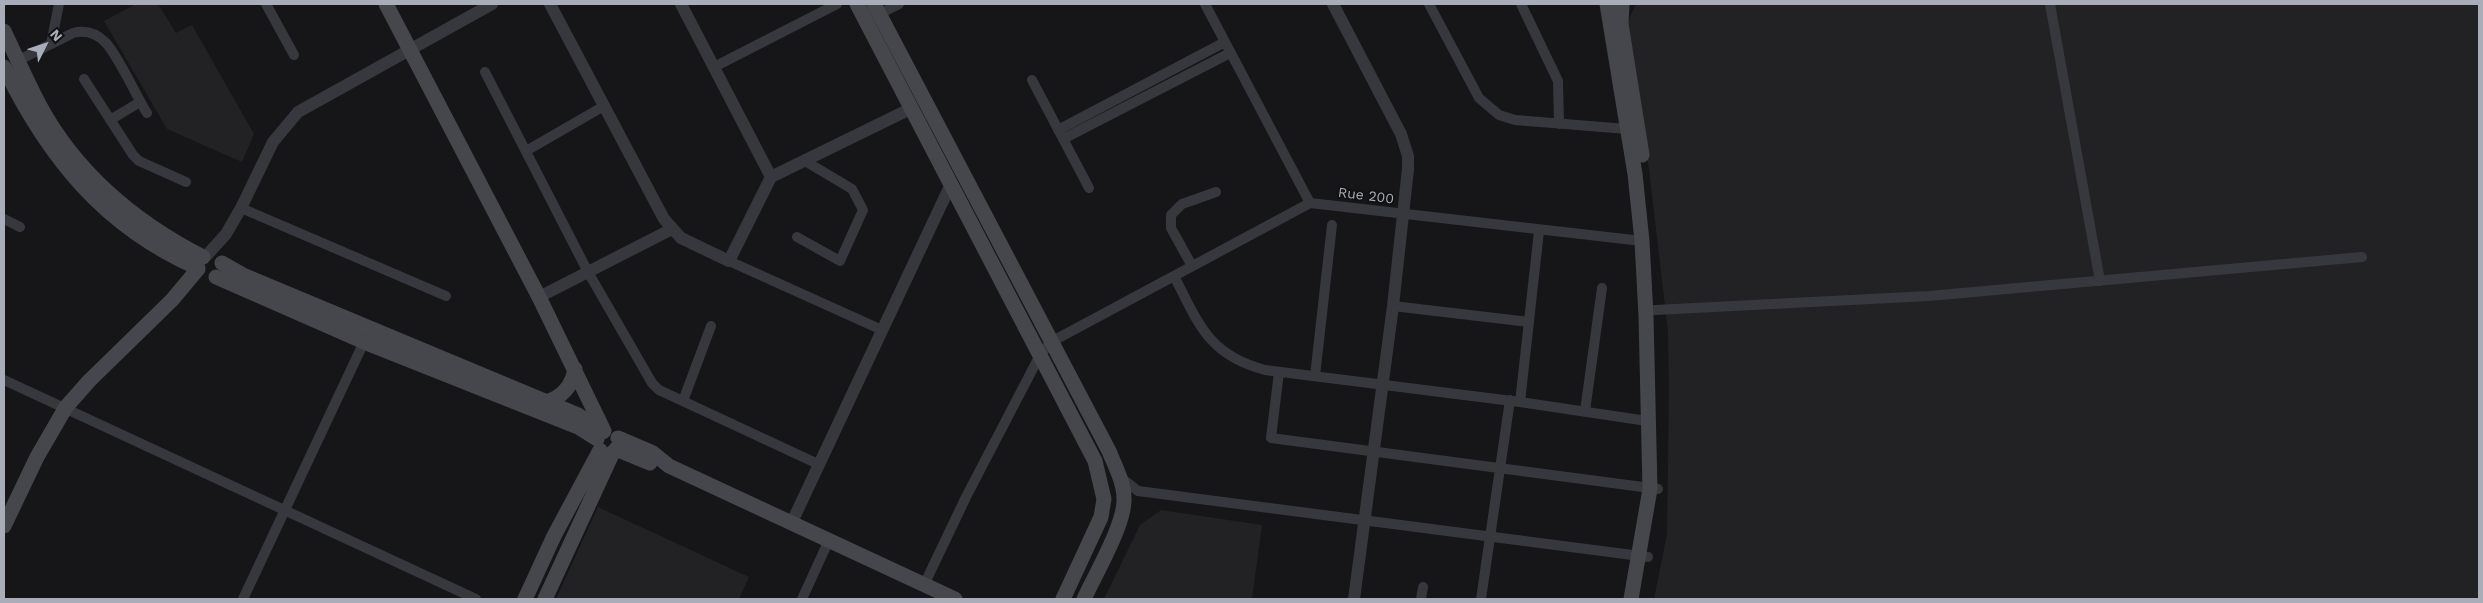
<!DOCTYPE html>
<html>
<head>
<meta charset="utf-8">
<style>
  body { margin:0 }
  #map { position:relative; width:2483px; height:603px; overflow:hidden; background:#161618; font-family:"Work Sans",sans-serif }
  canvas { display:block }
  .frame { position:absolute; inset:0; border:5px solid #a8adb8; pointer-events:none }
  .north { position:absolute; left:20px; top:20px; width:50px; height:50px; -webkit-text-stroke:4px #111113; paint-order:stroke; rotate:49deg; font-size:14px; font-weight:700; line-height:20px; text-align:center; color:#a8adb8 }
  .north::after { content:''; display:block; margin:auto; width:18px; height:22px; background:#a8adb8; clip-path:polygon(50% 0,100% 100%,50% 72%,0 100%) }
</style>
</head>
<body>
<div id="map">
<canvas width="2483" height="603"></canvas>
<div class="frame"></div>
<div class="north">N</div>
</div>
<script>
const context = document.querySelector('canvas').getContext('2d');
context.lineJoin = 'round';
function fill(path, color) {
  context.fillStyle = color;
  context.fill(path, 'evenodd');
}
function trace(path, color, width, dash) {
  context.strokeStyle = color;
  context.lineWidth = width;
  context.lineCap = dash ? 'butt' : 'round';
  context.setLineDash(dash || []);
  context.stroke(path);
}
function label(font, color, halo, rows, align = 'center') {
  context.font = font + ' "Work Sans",sans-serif';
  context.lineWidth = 4;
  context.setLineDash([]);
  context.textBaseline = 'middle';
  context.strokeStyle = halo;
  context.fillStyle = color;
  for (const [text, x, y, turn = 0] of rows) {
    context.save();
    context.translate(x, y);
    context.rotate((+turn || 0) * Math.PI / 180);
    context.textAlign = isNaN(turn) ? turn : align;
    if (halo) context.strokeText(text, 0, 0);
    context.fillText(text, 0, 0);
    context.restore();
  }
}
const built = new Path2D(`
  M136 4H158L176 33 192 25 254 134 242 162 167 129 104 21Z
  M1636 4H2479V599H1654L1667 534 1669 390 1668 332 1649 169 1630 71 1627 24Z
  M598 507 749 577 739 599H556Z
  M1161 510 1262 525 1252 599H1104L1140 525Z`);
const minor = new Path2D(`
  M266 4 294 55
  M1205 4 1310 203 1642 241
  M1429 4 1479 98 1499 115 1515 120 1627 129
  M1521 4 1558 81 1559 124
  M2050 4 2100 281
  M879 14 899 4
  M51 44 59 4
  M17 61 73 33C85 30 96 33 105 42 117 53 136 96 147 113
  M714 67 837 4
  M485 72 588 272 652 383 659 390 818 464
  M84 79 133 155 139 161 186 182
  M1032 80 1089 188
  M110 120 140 102
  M1058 130 1225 42
  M1063 139 1230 53
  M526 151 604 106
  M241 208 446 296
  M4 219 20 227
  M797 237 840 261 863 210 852 189 805 161
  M729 261 882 330
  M1192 266 1171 228V215L1182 204 1216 192
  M1174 276C1199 324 1208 355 1265 370L1520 402 1647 421
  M1393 306 1529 322
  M1655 310 1929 296 2362 257
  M1279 372 1271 438 1658 489
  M1315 376 1332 225
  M4 380 476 599
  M683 401 711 326
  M1520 402 1539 231
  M1585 411 1602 288
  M1120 477 1138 491 1648 557
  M924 585 966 497 1040 355 1051 342 1310 203
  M243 599 364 342
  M802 599 829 540
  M1421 599 1423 587
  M1481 599 1510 400`);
const tertiary = new Path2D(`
  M550 4 664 219 681 238 729 261 771 177 912 108
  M681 4 771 177
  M1333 4 1401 134 1408 156V169L1393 306 1354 599
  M207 255 226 234 241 208 273 142 298 112 492 4
  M539 297 672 229
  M792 522 951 184`);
const secondary = new Path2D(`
  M386 4 539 297 604 431
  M857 4 1095 461 1104 499 1101 517 1063 599
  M874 4 1109 451C1115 466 1124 482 1124 499 1125 524 1095 575 1084 599
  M1607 4 1635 174 1642 241 1646 316 1650 489 1631 599
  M1622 4 1621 24 1642 155
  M4 31C16 56 27 82 40 106 77 174 135 222 203 257
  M4 67C48 157 104 227 198 268
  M222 263 245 276 578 415 603 432
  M216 277 364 342 578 427 597 439
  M546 402C563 397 572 386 575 369
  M618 438 653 453 669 466 955 599
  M616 449 650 463
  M4 526 37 457 66 407 89 381 172 300 198 269
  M525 599 554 536 600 450
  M545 599 613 452`);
const streetNames = [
  ["Rue 200",1366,196,7]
];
fill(built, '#222225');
trace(minor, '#37383d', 10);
trace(tertiary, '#37383d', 12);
trace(secondary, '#45474d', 15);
label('14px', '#a8adb8', '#111113', streetNames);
</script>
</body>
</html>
